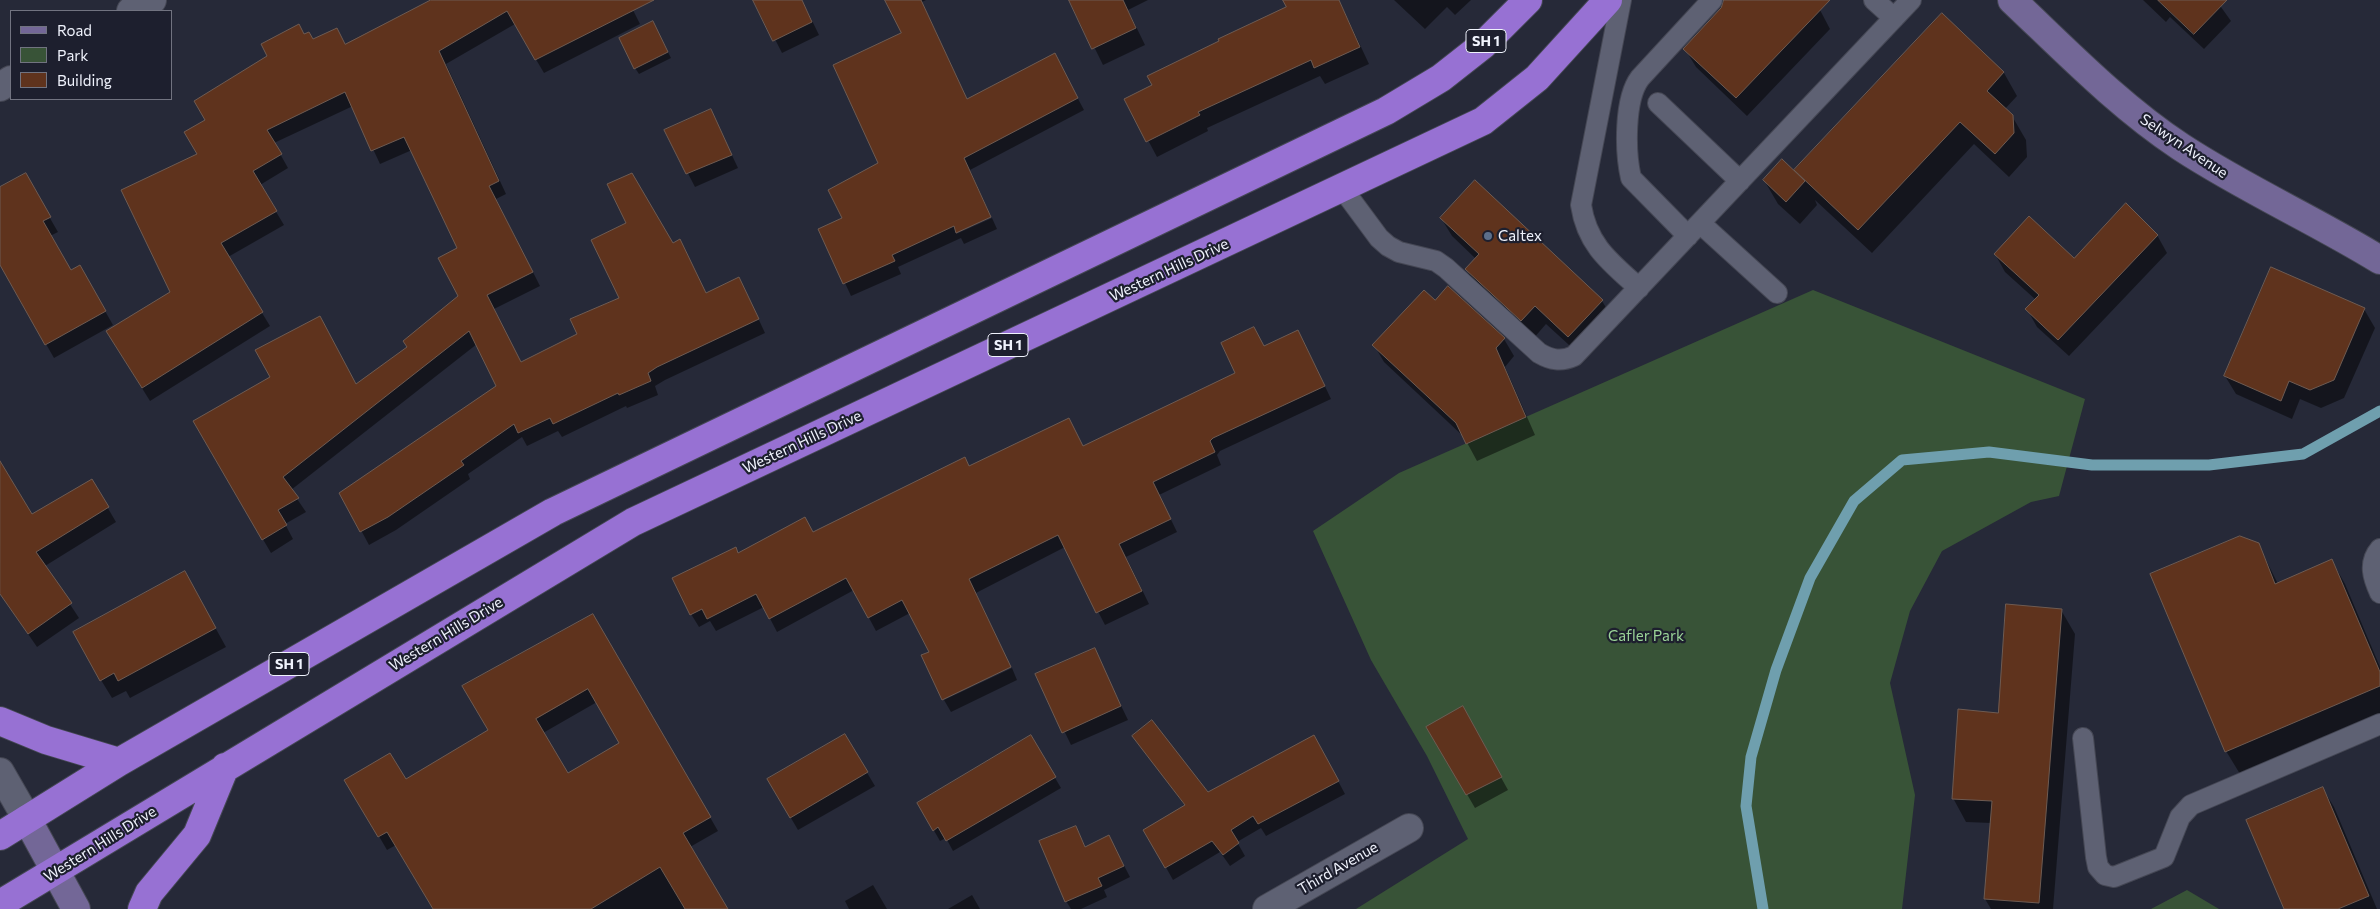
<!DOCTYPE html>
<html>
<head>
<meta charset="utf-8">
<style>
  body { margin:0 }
  #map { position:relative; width:2380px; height:909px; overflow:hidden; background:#262938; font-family:Commissioner,sans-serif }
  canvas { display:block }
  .legend { position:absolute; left:10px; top:10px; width:162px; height:90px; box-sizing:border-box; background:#1d1f2e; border:1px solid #717380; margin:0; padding:6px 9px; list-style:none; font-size:15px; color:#eff2fc }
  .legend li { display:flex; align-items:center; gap:10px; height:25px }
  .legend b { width:25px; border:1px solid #717380 }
</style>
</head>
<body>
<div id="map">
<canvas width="2380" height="909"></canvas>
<ul class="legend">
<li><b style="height:6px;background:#736797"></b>Road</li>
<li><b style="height:14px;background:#385337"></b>Park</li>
<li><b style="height:14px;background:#5f331d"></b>Building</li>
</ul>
</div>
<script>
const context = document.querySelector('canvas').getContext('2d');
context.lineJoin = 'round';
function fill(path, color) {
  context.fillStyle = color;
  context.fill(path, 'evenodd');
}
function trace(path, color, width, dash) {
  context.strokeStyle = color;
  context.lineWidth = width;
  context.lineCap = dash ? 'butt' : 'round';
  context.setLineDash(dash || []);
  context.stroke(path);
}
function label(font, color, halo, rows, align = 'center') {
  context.font = font + ' Commissioner,sans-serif';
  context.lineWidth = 4.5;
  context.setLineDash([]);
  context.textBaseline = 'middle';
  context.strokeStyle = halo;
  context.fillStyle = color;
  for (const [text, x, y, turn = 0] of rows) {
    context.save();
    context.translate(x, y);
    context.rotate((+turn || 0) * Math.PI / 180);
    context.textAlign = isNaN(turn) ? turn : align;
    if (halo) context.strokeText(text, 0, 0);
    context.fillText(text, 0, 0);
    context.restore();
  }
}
const green = new Path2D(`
  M1813 290 2085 399 2059 496 2031 502 1942 551 1910 611 1890 683 1915 795 1902 909H1356L1468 839 1427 756 1371 660 1313 531 1399 473Z
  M2187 890 2219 909H2151Z`);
const shadow = new Path2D(`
  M438 0H628L640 24 544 73 515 24 446 64 506 194 496 199 540 286 494 309 521 363 579 335 621 298 673 245 680 241 706 294 746 292 765 333 665 380 655 386 658 395 627 408 626 406 562 437 558 431 527 446 522 437 468 474 470 479 396 530 369 545 341 493 497 386 477 344 291 490 306 512 285 524 293 539 271 553 194 422 356 385 408 348 459 296V249L412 150 380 164 353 106 274 143 288 168 260 185 284 225 228 257 270 326 150 401 115 345 172 292 206 120 304 36 313 41 345 45Z
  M755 0H802L819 35 782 53Z
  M886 0H926L922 2 967 100 1061 67 1084 110 970 170 991 216 956 232V234L992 218 997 229 964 244 961 238 898 267 901 274 851 296 820 229 844 218 879 163 903 34Z
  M1071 0H1148L1128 10 1145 45 1103 65Z
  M1284 0H1339L1369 64 1325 84 1320 76 1207 128 1208 131 1157 157 1126 99 1153 86 1288 8Z
  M1394 0H1471L1455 15 1447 7 1425 29Z
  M1724 0H1809L1820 10 1830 29 1747 116 1696 67 1685 49 1722 9Z
  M2143 0H2216L2231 21 2204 49 2170 17 2166 22Z
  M1942 15 2004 73 2017 96 2005 109 2012 116 2026 140 2027 157 2009 177 1974 144 1872 253 1815 200 1817 205 1800 224 1778 204 1764 180 1798 175 1796 171Z
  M656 29 671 58 639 74 635 68Z
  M711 111 738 168 695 187 666 131Z
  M25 175 58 232 50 236 71 272 80 267 113 325 54 358 0 264V189Z
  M1441 218 1602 301 1613 319 1580 355 1546 324 1533 339 1477 288 1466 269 1476 259 1452 236Z
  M2157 235 2167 253 2069 356 2037 327 2027 309 2036 300 2005 272 1995 254 2074 260Z
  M1448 288 1504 339 1514 356 1505 367 1535 435 1477 461 1464 437 1384 362 1374 345 1435 302Z
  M2364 309 2375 328 2344 398 2321 408 2300 399 2292 419 2236 394 2225 376Z
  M1305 344 1331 399 1220 451 1217 455 1221 465 1159 495 1177 532 1126 557 1149 604 1105 625 1065 547 976 593 1010 666 943 698 930 652 910 613 876 631 854 590 777 632 764 607 716 631 710 621 699 627 691 614 738 554 813 533 969 467 1083 447 1237 373 1264 347Z
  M0 464 31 516 92 481 116 522 45 566 79 618 37 647 0 593Z
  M2258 544 2278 584 2332 561 2345 584 2380 667V715L2240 774 2226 751Z
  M195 591 226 647 130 698 126 691 112 698 101 680Z
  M2061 610 2075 634 2053 909H1991L1985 899 1991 823 1966 822 1953 798 1999 714Z
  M593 615 718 831 690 847 726 909H434L396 845 387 850 346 780H405L490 731ZM597 702 621 744 567 775 543 733Z
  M1094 650 1128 720 1071 745 1037 675Z
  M1012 668 1017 680 951 712 944 700Z
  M1469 720 1508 790 1475 808 1428 727Z
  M845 736 875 786 798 830 768 779Z
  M1134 736 1208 794 1321 749 1345 794 1266 836 1261 828 1237 842 1245 856 1230 866 1220 852 1173 880 1145 830 1185 806Z
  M1031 737 1061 788 953 851 946 838 940 841 918 803Z
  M2323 789 2334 807 2377 909H2285Z
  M1075 827 1086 848H1115L1130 877 1104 890 1107 897 1081 909H1071L1066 901Z
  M873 885 887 909H849L845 901Z
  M972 895 980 909H948Z`);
const stream = new Path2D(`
  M1763 909 1746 806 1751 757 1776 670 1810 578 1854 501 1902 460 1989 452 2092 465H2209L2303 454 2380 411`);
const building = new Path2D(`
  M431 0H654L535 60 507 11 439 51 499 181 489 186 533 272 487 295 521 362 577 334 570 319 619 298 591 240 626 223 607 184 632 173 673 243 680 239 706 293 739 277 759 319 657 367 648 373 651 381 619 395 618 393 553 424 550 418 518 433 514 424 461 461 464 465 388 517 360 532 339 493 496 386 469 331 283 477 299 498 278 510 287 525 262 540 193 421 270 377 255 350 320 316 356 384 407 347 403 341 458 296 438 258 457 248 404 137 371 151 345 92 267 130 282 154 253 171 277 211 221 243 263 312 142 388 106 331 170 292 121 190 197 154 184 132 205 120 194 101 267 56 261 44 299 24 304 34 309 32 313 39 337 28 345 44Z
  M753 0H802L812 22 773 41Z
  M885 0H921L967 99 1055 53 1078 98 964 158 991 217 956 233 954 226 892 255 895 261 843 284 818 229 842 218 828 190 878 163 833 65 901 33Z
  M1069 0H1123L1136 28 1092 49Z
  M1283 0H1339L1360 47 1314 68 1311 60 1198 112 1200 115 1146 142 1124 99 1152 85 1147 76 1219 41 1218 39 1286 7Z
  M1724 0H1830L1736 98 1683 49 1721 8Z
  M2158 0H2227L2194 34Z
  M1942 13 2004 72 1987 91 2013 115 2014 133 1995 154 1960 122 1858 230 1794 170Z
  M653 21 668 52 634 69 619 38Z
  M711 109 732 155 686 174 664 130Z
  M1782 159 1805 181 1786 202 1763 180Z
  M26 173 51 217 43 221 71 270 80 265 106 311 45 345 0 265V187Z
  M1475 180 1603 300 1568 337 1535 306 1521 321 1465 269 1479 254 1440 218Z
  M2126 203 2158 235 2058 340 2025 309 2039 295 1994 254 2029 216 2074 258Z
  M2271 267 2365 308 2334 380 2310 390 2289 381 2281 401 2224 376Z
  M1448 286 1505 338 1496 348 1526 417 1466 444 1456 423 1372 345 1424 290 1435 300Z
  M1254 327 1264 346 1298 330 1325 386 1213 438 1210 441 1215 452 1153 482 1171 519 1119 544 1142 591 1096 613 1058 535 969 579 1011 667 942 700 921 655 929 652 902 600 868 618 846 578 769 619 756 594 707 619 702 609 690 615 672 578 736 547 738 553 805 517 813 532 965 457 969 466 1069 418 1083 446 1235 373 1221 343Z
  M0 461 32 514 92 479 109 507 36 552 72 603 28 634 0 594Z
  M2240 536 2259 543 2275 584 2332 559 2380 672V686L2225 752 2150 574Z
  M185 571 216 628 118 681 114 673 100 681 73 632Z
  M2006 604 2062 609 2039 903 1984 899 1992 801 1952 799 1958 709 1998 713Z
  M593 614 711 817 683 833 728 909H685L660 867 591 909H433L387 832 378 837 344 780 390 753 406 779 488 730 462 686ZM588 689 619 743 568 773 536 719Z
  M1095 648 1121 706 1062 733 1035 674Z
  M1463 706 1502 777 1466 795 1426 727Z
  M1152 720 1208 792 1314 735 1339 781 1258 824 1253 816 1231 830 1239 843 1223 855 1212 841 1165 868 1143 830 1185 805 1132 736Z
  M845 734 868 772 790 818 767 779Z
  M1031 735 1056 777 946 841 938 827 933 831 917 803Z
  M2323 787 2369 896 2338 909H2284L2246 820Z
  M1076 826 1085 847 1109 835 1124 866 1098 878 1102 886 1065 902 1039 841Z`);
const service = new Path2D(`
  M1621 0 1581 205C1587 245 1610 262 1639 288
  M1874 0 1894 18
  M1658 103 1740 181
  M1342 188 1379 238 1388 246 1399 252 1436 261 1446 268 1539 353C1551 360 1561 362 1574 356L1911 0
  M1700 223 1777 293
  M1688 236 1631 178C1625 152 1624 99 1640 78L1712 0
  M2380 549C2368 563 2373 578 2380 593
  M2083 738 2096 857 2098 867 2105 875 2114 877 2164 857 2180 817 2191 805 2380 724`);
const minor = new Path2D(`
  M131 11 152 0
  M0 87 11 80
  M0 772 27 819
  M1267 909 1409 828`);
const secondary = new Path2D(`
  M2012 0C2066 51 2119 106 2181 147 2245 189 2315 220 2380 260
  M27 819 76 909`);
const trunk = new Path2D(`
  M0 721 46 740 119 762
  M0 836 119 762 553 512 1386 111 1441 78 1483 45 1528 0
  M0 904 633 522 1483 121 1537 78 1608 0
  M142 909 149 893 197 835 225 767`);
const markers = [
  [1488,236,5,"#5c6f8a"]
];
const shields = [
  [1486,41,40],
  [1008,345,40],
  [289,664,40]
];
const shieldNames = [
  ["SH 1",1486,41],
  ["SH 1",1008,345],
  ["SH 1",289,664]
];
const streetNames = [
  ["Selwyn Avenue",2184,146,34],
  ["Western Hills Drive",1169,270,-25],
  ["Western Hills Drive",802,442,-25],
  ["Western Hills Drive",446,634,-31],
  ["Western Hills Drive",100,844,-32],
  ["Third Avenue",1338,868,-30]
];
const poiNames = [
  ["Caltex",1498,236]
];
const parkNames = [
  ["Cafler Park",1646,636]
];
fill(green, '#385337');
fill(shadow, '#0007');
trace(stream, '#6f9fae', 11);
fill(building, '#5f331d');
trace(building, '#6e5b52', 1);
trace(service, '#454754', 22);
trace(minor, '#454754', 30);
trace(secondary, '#454754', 30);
trace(trunk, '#454754', 30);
trace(service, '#5e6173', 20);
trace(minor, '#5e6173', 28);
trace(secondary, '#736797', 28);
trace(trunk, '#9771d3', 28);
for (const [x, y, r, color] of markers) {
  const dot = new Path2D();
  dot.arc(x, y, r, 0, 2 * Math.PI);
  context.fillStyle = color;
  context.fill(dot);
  trace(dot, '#1d1f2e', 2);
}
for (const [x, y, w] of shields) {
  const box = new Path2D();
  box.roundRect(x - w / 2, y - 11.5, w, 23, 4);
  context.fillStyle = '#1d1f2e';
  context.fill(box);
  trace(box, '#eff2fc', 1);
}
label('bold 14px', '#eff2fc', null, shieldNames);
label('15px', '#eff2fc', '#1d1f2e', streetNames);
label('15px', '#eff2fc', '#1d1f2e', poiNames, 'left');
label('15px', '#9bd498', '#1d1f2e', parkNames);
</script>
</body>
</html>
